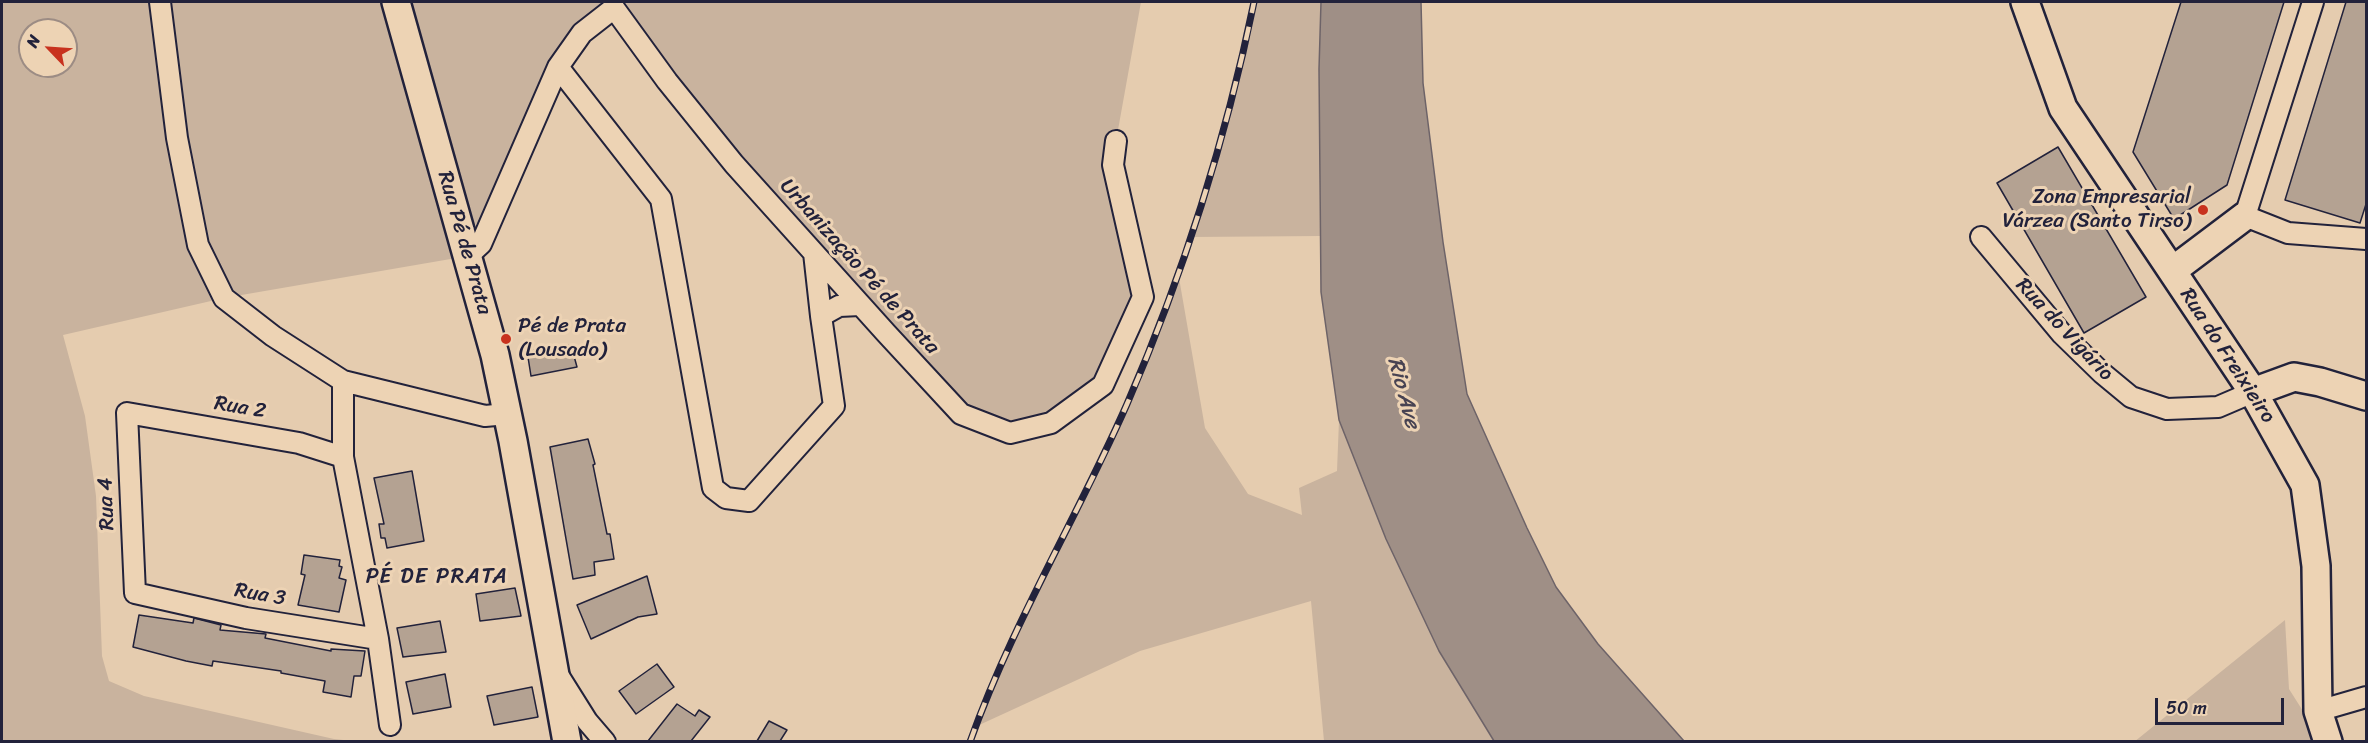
<!DOCTYPE html>
<html>
<head>
<meta charset="utf-8">
<style>
  body { margin:0 }
  #map { position:relative; width:2368px; height:743px; overflow:hidden; background:#e5ccaf; font-family:Sriracha,sans-serif }
  canvas { display:block }
  .frame { position:absolute; inset:0; border:3px solid #22223b; pointer-events:none }
  .north { position:absolute; left:18px; top:18px; width:60px; height:60px; box-sizing:border-box; background:#edd3b4; border:2px solid #9c8c84; border-radius:50%; rotate:295deg; font-size:16px; font-weight:700; line-height:24px; text-align:center; color:#22223b }
  .north::after { content:''; display:block; margin:auto; width:21px; height:27px; background:#c8321e; clip-path:polygon(50% 0,100% 100%,50% 72%,0 100%) }
  .scale { position:absolute; left:2155px; top:698px; width:129px; height:27px; box-sizing:border-box; border:3px solid #22223b; border-top:0; padding-left:8px; font-size:18px; line-height:21px; white-space:nowrap; color:#22223b; -webkit-text-stroke:4px #edd3b4; paint-order:stroke }
</style>
</head>
<body>
<div id="map">
<canvas width="2368" height="743"></canvas>
<div class="frame"></div>
<div class="north">N</div>
<div class="scale">50 m</div>
</div>
<script>
const context = document.querySelector('canvas').getContext('2d');
context.lineJoin = 'round';
function fill(path, color) {
  context.fillStyle = color;
  context.fill(path, 'evenodd');
}
function trace(path, color, width, dash) {
  context.strokeStyle = color;
  context.lineWidth = width;
  context.lineCap = dash ? 'butt' : 'round';
  context.setLineDash(dash || []);
  context.stroke(path);
}
function label(font, color, halo, rows, align = 'center') {
  context.font = font + ' Sriracha,sans-serif';
  context.lineWidth = 6;
  context.setLineDash([]);
  context.textBaseline = 'middle';
  context.strokeStyle = halo;
  context.fillStyle = color;
  for (const [text, x, y, turn = 0] of rows) {
    context.save();
    context.translate(x, y);
    context.rotate((+turn || 0) * Math.PI / 180);
    context.textAlign = isNaN(turn) ? turn : align;
    if (halo) context.strokeText(text, 0, 0);
    context.fillText(text, 0, 0);
    context.restore();
  }
}
const green = new Path2D(`
  M2 2H396L468 256 224 298 63 335 85 416 96 496 102 656 109 681 144 696 334 739 353 741H2ZM30 30H66V66H30Z
  M404 2H1141L1116 141 1143 297 1103 385 1010 433 961 414 886 333 614 8 582 33 497 207 470 229Z
  M1254 2H1321L1319 69 1320 236 1191 237 1232 100Z
  M1178 272 1205 428 1248 494 1302 515 1299 488 1337 471 1339 420 1439 651 1494 741H1324L1311 601 1140 651 977 726 1050 560 1127 404Z
  M2285 620 2289 689 2322 741 2134 742Z`);
const water = new Path2D(`
  M1321 2H1421L1423 83 1443 242 1467 394 1527 528 1556 587 1598 644 1684 741H1494L1439 651 1386 539 1339 420 1321 292 1319 69Z`);
const building = new Path2D(`
  M2181 2H2284L2227 185 2174 219 2133 152Z
  M2346 2H2367V201L2360 223 2285 200Z
  M2058 147 2146 297 2084 333 1997 183Z
  M571 345 577 367 531 376 527 351Z
  M588 439 595 464 593 465 607 534H610L614 559 594 562 595 575 573 579 550 447Z
  M412 471 424 541 387 548 385 538H381L379 524H384L374 478Z
  M304 555 340 560 339 566 342 567 339 578 346 580 339 612 298 605 305 575 301 574Z
  M647 576 657 614 638 617 591 639 577 605Z
  M515 588 521 616 480 621 476 594Z
  M139 615 193 623 194 618 221 625 220 630 266 634 265 638 331 651V649L365 651 361 676H354L351 697 323 692 325 681 281 673V671L213 661 212 666 186 661 133 647Z
  M440 621 446 652 403 657 397 628Z
  M657 664 674 687 636 714 619 691Z
  M445 674 451 707 413 714 406 682Z
  M532 687 538 717 494 725 487 696Z
  M677 704 695 716 699 710 710 717 691 741H648Z
  M769 721 787 730 780 741H757Z`);
const street = new Path2D(`
  M160 2 177 138 198 245 224 298 273 336 343 381 485 416 507 414
  M2313 2 2245 216 2288 233 2366 239
  M558 67 661 199 713 488 726 498 749 501 834 406 821 316 814 253
  M1981 237 2062 334 2102 373 2131 397 2167 409 2218 407 2253 392
  M468 256 481 244 558 67 582 33 614 8 667 81 734 164 886 333 961 414 1010 433 1051 423 1103 385 1143 297 1113 165 1116 141
  M821 316 839 306 860 305
  M343 381V457L378 639 390 725
  M343 457 299 443 127 413 135 593 246 618 378 639
  M560 678 587 721 605 742
  M2318 711 2366 697`);
const secondary = new Path2D(`
  M396 2 495 355 513 441 567 742
  M2025 2 2063 108 2253 392 2305 485 2316 566 2318 711 2328 742
  M2172 271 2245 216
  M2253 392 2294 377 2320 382 2366 396`);
const rail = new Path2D(`
  M970 742C1012 624 1077 518 1127 404 1183 275 1226 139 1254 2`);
const markers = [
  [2203,210,6,"#c8321e"],
  [506,339,6,"#c8321e"]
];
const poiNames = [
  ["Zona Empresarial",2191,198],
  ["Várzea (Santo Tirso)",2191,222],
  ["Pé de Prata",518,327,"left"],
  ["(Lousado)",518,351,"left"]
];
const streetNames = [
  ["Rua Pé de Prata",464,243,74],
  ["Urbanização Pé de Prata",859,267,48],
  ["Rua do Vigário",2064,330,47],
  ["Rua do Freixieiro",2227,356,57],
  ["Rua 2",240,408,10],
  ["Rua 4",107,504,-92],
  ["Rua 3",260,595,10]
];
const waterNames = [
  ["Rio Ave",1403,393,75]
];
const neighbourhoodNames = [
  ["PÉ DE PRATA",437,577]
];
fill(green, '#c9b39e');
fill(water, '#9f8f86');
trace(water, '#6d6368', 1.5);
fill(building, '#b4a292');
trace(building, '#22223b', 1.5);
trace(street, '#22223b', 24);
trace(secondary, '#22223b', 32);
trace(street, '#edd3b4', 20);
trace(secondary, '#edd3b4', 27);
trace(rail, '#22223b', 7);
trace(rail, '#edd3b4', 4.5, [14]);
for (const [x, y, r, color] of markers) {
  const dot = new Path2D();
  dot.arc(x, y, r, 0, 2 * Math.PI);
  context.fillStyle = color;
  context.fill(dot);
  trace(dot, '#edd3b4', 2);
}
label('21px', '#22223b', '#edd3b4', poiNames, 'right');
label('21px', '#22223b', '#edd3b4', streetNames);
label('italic 22px', '#484352', '#edd3b4', waterNames);
context.letterSpacing = '1.5px';
label('22px', '#22223b', '#edd3b4', neighbourhoodNames);
context.letterSpacing = '0px';
</script>
</body>
</html>
